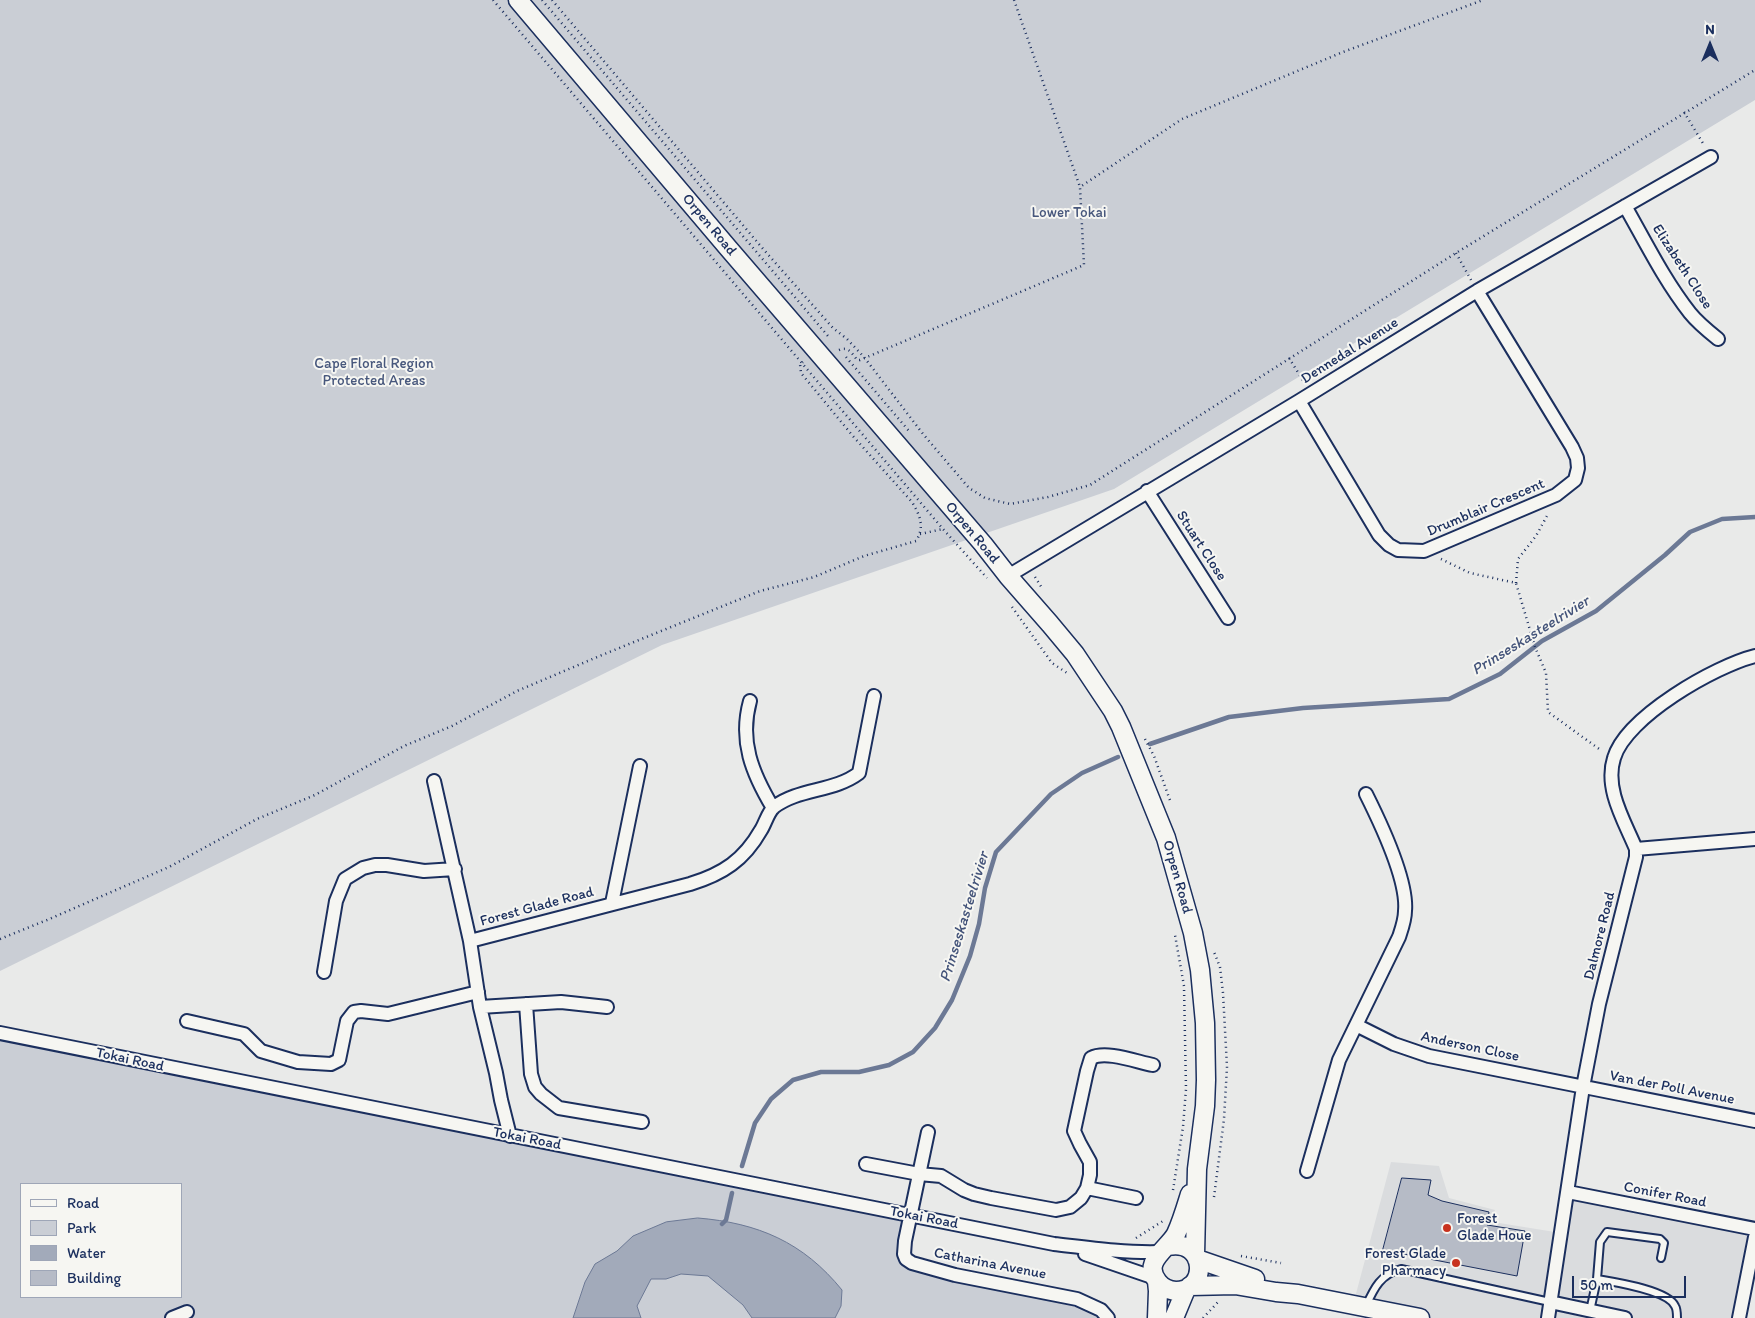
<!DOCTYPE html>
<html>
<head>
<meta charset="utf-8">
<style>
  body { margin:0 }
  #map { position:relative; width:1755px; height:1318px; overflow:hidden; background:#e9eae9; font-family:Itim,sans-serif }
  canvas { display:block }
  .legend { position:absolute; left:20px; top:1183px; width:162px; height:115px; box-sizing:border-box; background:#f6f6f2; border:1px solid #9ea6b7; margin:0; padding:6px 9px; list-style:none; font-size:15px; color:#1b2f5e }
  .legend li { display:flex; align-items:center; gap:10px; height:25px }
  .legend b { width:25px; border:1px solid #9ea6b7 }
  .north { position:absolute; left:1685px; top:20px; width:50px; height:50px; -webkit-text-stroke:4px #f6f6f2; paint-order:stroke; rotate:0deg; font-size:14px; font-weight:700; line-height:20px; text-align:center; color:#1b2f5e }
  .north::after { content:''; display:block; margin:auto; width:18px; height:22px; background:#1b2f5e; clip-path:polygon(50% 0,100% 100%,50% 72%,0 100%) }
  .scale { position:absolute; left:1572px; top:1276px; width:114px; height:22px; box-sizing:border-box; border:2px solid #1b2f5e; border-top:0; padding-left:6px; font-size:15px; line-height:18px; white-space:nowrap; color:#1b2f5e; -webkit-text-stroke:4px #f6f6f2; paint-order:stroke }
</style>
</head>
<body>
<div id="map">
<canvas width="1755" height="1318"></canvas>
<ul class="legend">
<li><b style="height:6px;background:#f6f6f2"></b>Road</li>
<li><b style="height:14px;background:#caced5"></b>Park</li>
<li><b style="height:14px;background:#a2aaba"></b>Water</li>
<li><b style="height:14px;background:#b6bbc6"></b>Building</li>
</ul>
<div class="north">N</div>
<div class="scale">50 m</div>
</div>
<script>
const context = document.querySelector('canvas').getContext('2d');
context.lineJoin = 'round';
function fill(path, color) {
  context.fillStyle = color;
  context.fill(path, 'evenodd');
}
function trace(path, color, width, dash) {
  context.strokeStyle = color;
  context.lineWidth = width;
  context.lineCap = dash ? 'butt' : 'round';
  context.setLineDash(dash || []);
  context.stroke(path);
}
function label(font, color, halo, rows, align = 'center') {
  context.font = font + ' Itim,sans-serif';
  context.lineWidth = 4;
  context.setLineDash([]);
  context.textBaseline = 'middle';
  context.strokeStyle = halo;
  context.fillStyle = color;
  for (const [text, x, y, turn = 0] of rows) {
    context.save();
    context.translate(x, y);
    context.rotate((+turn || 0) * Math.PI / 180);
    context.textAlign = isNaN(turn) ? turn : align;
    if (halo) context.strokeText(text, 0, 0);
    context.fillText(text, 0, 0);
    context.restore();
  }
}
const built = new Path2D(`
  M1391 1162 1439 1166 1449 1198 1495 1210 1493 1222 1561 1233 1568 1192 1755 1229 1739 1318H1420L1353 1305Z`);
const green = new Path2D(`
  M0 0H1755V100L1114 489 662 645 0 971Z
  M0 1033 910 1215 913 1263 1100 1310 1105 1318H0ZM21 1184H181V1297H21Z`);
const water = new Path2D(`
  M698 1218C758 1223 803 1242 842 1290L841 1306 835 1318H752L743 1305 708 1276 681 1274 666 1279H651L637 1306 641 1318H573L585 1282 595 1264 617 1251 633 1236 666 1222Z`);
const stream = new Path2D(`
  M1150 744 1229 717 1303 708 1449 699 1500 674 1542 641 1596 611 1665 555 1690 532 1722 519 1755 517
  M742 1166 755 1123 771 1099 793 1080 821 1072H859L889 1065 913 1052 935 1028 952 1000 970 956 979 924 985 888 996 852 1051 794 1082 773 1118 757
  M722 1224 726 1220 732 1193`);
const building = new Path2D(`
  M1402 1178 1431 1180 1428 1195 1442 1201 1489 1212 1487 1225 1525 1231 1517 1276 1383 1250Z`);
const path = new Path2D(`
  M493 0 943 529 987 578
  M542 0 828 336
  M552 0 764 250 833 328 847 339 864 357 923 434 969 488 985 498 1010 504 1048 497 1090 485 1456 253 1755 70
  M1014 0 1080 187
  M1684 112 1704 145
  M1456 253 1471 280
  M839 350C848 346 852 353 857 360H860L1084 265 1080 187 1182 119 1343 52 1483 0
  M846 357 909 431
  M1289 358 1304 382
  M920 534 943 529
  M1441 559 1470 573 1516 583 1535 647 1546 673 1548 712 1602 751
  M1035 577 1042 588
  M1516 583 1518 559 1536 536 1548 514
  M1012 607 1052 663 1067 673
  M1145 739 1154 756 1171 803
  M0 939 47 920 169 867 257 819 315 795 404 746 452 726 517 691 602 655 760 591 814 577 864 556 916 541C925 527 920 515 912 502L852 435 801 373 800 364 803 362
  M1173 1190 1183 1127 1186 1089 1184 986 1175 935
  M1214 1197 1224 1119 1227 1067 1223 993 1220 967 1214 952
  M1136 1238 1163 1221
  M1241 1256 1281 1263
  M1203 1318 1219 1301`);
const service = new Path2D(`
  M1597 1279C1614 1282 1668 1290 1675 1306 1677 1309 1677 1314 1677 1318
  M1366 1306C1374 1288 1381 1274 1401 1269L1550 1302
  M1590 1311 1597 1279 1600 1242 1607 1232 1660 1239 1664 1243 1661 1258`);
const minor = new Path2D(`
  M1625 206C1645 241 1664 280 1690 313 1698 323 1708 331 1718 339
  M1299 401 1379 535 1389 545 1398 550 1424 551 1556 495 1575 480 1578 468 1577 458 1572 447 1477 291
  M1147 491 1228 618
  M1008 576 1299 401 1477 291 1711 157
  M750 701C739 741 752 773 773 808
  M434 781 470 941 480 1007 496 1073 501 1100 510 1136
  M1636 849 1755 839
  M612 903 640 766
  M470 941 690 884C723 874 744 860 761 830 765 824 768 812 774 807 799 788 834 792 859 773L874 696
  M324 972 336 901 345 879 363 868 375 865H387L424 871 455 869
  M526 1004 531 1074 535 1087 541 1094 559 1108 642 1122
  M480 1007 561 1002 607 1007
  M187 1021 244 1034 261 1051 298 1062 331 1064 339 1060 347 1021 354 1012 361 1011 388 1014 478 992
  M1356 1025 1394 1044 1429 1056 1755 1121
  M0 1033 1054 1244C1089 1248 1124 1253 1159 1252
  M928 1132 905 1241 904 1254 906 1259 912 1263 955 1275 1077 1299 1101 1310 1108 1318
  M866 1164 919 1174 941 1176 964 1190 974 1194 991 1198 1056 1210 1070 1207 1081 1198 1087 1188 1090 1175V1162L1080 1144 1074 1131 1087 1071 1091 1058C1106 1050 1137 1062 1153 1065
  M1307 1171 1339 1060 1399 937C1402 928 1405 920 1405 911 1408 880 1380 822 1366 794
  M1087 1188 1136 1198
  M1568 1192 1755 1229
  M1085 1254 1155 1278
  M1550 1302 1625 1318
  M172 1318 187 1312
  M1548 1318 1583 1087 1599 1004 1636 857V849C1625 822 1604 789 1614 758 1626 717 1715 666 1755 656
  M1739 1318 1755 1237`);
const secondary = new Path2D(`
  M518 0 729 249 983 544 1008 576 1050 624 1075 654 1113 711 1121 727 1166 838 1193 933 1200 970 1205 1023 1206 1080 1205 1106 1197 1169 1195 1255
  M1168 1246C1207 1238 1209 1292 1175 1291 1168 1290 1162 1287 1158 1282 1141 1262 1168 1249 1176 1234 1182 1221 1186 1207 1190 1194
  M1197 1259 1255 1279
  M1190 1286 1235 1285 1276 1292 1298 1294 1420 1318
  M1157 1318 1158 1291 1157 1281
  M1174 1318 1186 1289`);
const markers = [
  [1447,1228,5,"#c8321e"],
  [1456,1263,5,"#c8321e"]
];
const parkNames = [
  ["Lower Tokai",1069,213],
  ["Cape Floral Region",374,364],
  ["Protected Areas",374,381]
];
const streetNames = [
  ["Orpen Road",709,225,50],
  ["Elizabeth Close",1682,267,57],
  ["Dennedal Avenue",1350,351,-32],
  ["Drumblair Crescent",1486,508,-23],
  ["Orpen Road",972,533,50],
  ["Stuart Close",1201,546,57],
  ["Orpen Road",1177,877,74],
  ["Forest Glade Road",537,907,-15],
  ["Dalmore Road",1600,936,-76],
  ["Anderson Close",1470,1047,12],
  ["Tokai Road",130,1060,12],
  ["Van der Poll Avenue",1672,1088,11],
  ["Tokai Road",527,1139,11],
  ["Conifer Road",1665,1195,11],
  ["Tokai Road",924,1218,11],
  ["Catharina Avenue",990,1264,11]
];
const poiNames = [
  ["Forest",1457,1219],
  ["Glade Houe",1457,1236],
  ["Forest Glade",1446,1254,"right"],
  ["Pharmacy",1446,1271,"right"]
];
const waterNames = [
  ["Prinseskasteelrivier",1531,636,-32],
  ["Prinseskasteelrivier",965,917,-73]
];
fill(built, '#dadcde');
fill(green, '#caced5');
fill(water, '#a2aaba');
trace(water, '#6c7995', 1);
trace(stream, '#6c7995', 4.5);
fill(building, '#b6bbc6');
trace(building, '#1b2f5e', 1);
trace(service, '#1b2f5e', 10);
trace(minor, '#1b2f5e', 16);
trace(secondary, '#1b2f5e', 21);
trace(path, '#1b2f5e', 2.5, [1, 4]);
trace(service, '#f6f6f2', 6);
trace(minor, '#f6f6f2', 12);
trace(secondary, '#f6f6f2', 18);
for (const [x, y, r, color] of markers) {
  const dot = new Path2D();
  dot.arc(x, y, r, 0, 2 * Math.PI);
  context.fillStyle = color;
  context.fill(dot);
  trace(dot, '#f6f6f2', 2);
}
label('15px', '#47577c', '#f6f6f2', parkNames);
label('15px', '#1b2f5e', '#f6f6f2', streetNames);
label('15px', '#1b2f5e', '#f6f6f2', poiNames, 'left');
label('italic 16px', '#44547a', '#f6f6f2', waterNames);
</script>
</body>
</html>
